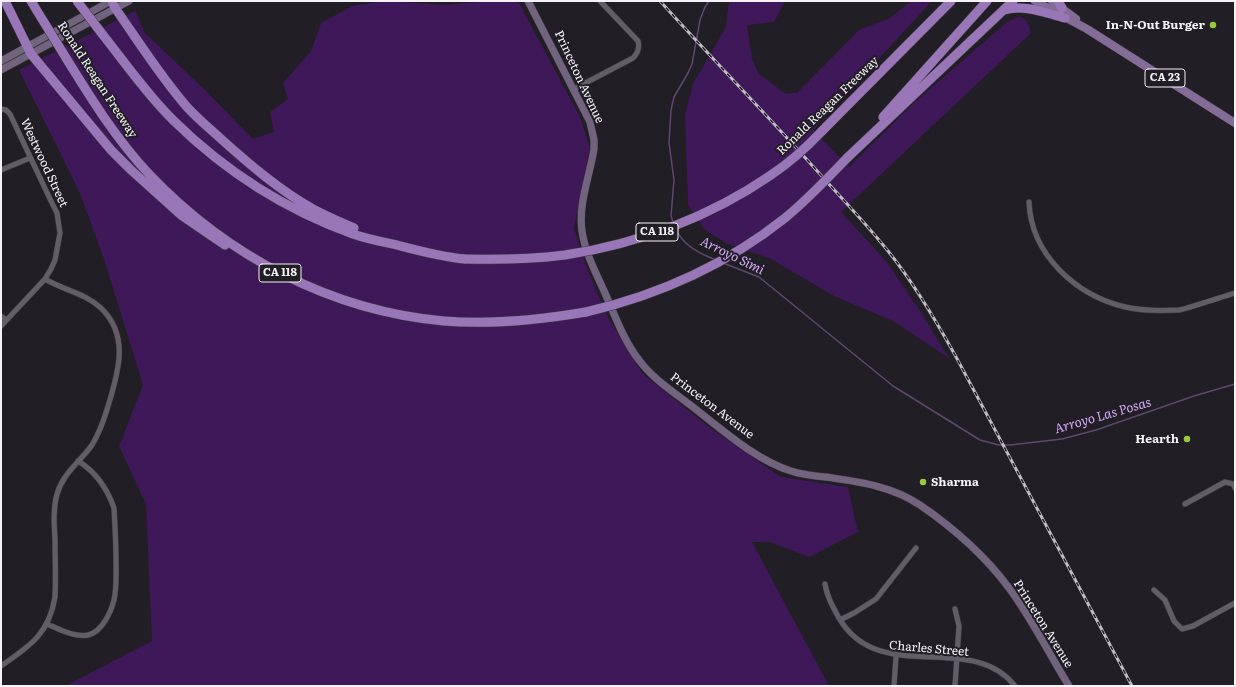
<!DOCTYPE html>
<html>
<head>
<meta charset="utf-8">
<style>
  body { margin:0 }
  #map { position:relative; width:1236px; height:687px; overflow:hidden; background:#221e25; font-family:Literata,serif }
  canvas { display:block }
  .frame { position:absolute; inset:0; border:2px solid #f5f2f8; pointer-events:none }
</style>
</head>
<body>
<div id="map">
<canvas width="1236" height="687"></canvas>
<div class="frame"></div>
</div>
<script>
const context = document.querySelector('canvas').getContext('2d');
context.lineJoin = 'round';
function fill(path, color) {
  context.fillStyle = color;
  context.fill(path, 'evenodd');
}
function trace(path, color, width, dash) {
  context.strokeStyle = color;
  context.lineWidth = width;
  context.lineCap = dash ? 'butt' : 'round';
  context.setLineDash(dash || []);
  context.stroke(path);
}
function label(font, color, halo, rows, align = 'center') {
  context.font = font + ' Literata,serif';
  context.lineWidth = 4;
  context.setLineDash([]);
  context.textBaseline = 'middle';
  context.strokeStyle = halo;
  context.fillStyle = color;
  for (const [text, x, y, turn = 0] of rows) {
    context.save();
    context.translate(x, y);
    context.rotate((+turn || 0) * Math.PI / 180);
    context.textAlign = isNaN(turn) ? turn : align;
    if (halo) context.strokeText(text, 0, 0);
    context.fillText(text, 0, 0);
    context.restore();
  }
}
const green = new Path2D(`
  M386 1 443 5 491 1H518L580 117 590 148 574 228 586 266 606 314 643 374 709 427 781 477 848 487 858 532 809 557 770 542H752L829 686H65L152 641 146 504 119 446 143 385 104 259 79 191 19 70 135 11 145 33 204 89 253 139 274 132 270 112 288 99 283 83 311 51 321 23 352 6Z
  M729 1H785L774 22 747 25 752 59 759 74 786 94 797 93 859 30 890 18 911 1H932L813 130 849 167 915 102 1007 22 1020 16 1027 21 1031 33 841 212 886 261 920 311 949 358 893 321 834 296 771 259 726 243 704 229 688 205 685 115 693 84 726 27Z`);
const stream = new Path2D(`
  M673 222 671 216 674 180 669 143 671 110 674 97 688 73 692 64 700 20 705 7 709 1
  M676 229C683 246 701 254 716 260
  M723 263 759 277 893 386 980 440 999 445H1010L1062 439 1096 430 1194 396 1235 384`);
const street = new Path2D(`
  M574 89 633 58C638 53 640 48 638 41L600 1
  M1 109 6 110 10 114 50 199 57 213 60 233 55 260 51 269 45 279 1 326
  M1 170 30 158
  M1029 202C1031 254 1075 295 1125 307 1143 311 1161 311 1179 310 1186 309 1193 306 1200 304 1212 300 1223 297 1235 293
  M1 316 6 320
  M1185 504 1225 482 1233 484 1235 488
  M825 584C827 597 833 607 839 618 879 687 972 630 1015 686
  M1154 590 1165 600 1174 621 1182 629 1193 626 1235 603
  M955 609 959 626 955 686
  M840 620 854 613 876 599 916 548
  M47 624C59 629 75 638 88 635 102 632 111 612 114 600 117 587 116 573 116 560 116 543 115 526 114 508 107 488 96 472 78 461
  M1 666C30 646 49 634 55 597 56 578 55 558 55 539 54 524 53 509 57 494 63 473 80 462 92 445 100 432 105 417 109 403 119 370 129 335 101 308 85 293 63 290 45 279
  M894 686 896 657`);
const secondary = new Path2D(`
  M528 1 590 122 594 140V149C590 175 578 204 582 231 585 253 596 273 605 293 615 316 624 341 639 360 652 378 672 391 689 404 719 427 755 460 791 471 803 475 815 476 826 477 860 482 892 486 920 505 952 527 986 557 1009 588 1032 619 1049 654 1069 686
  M1 61 111 1
  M1 70 129 1`);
const primary = new Path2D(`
  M1035 1 1087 29 1235 123
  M1052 1 1076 19`);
const highway = new Path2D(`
  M5 1 31 54 111 150 131 170 181 215 225 245
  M31 1 42 19
  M112 1 115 8C139 42 160 76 187 107 197 118 209 128 220 138 249 164 279 190 313 209 326 216 340 222 354 228
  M1058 1 1062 8
  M1004 10C1025 4 1045 13 1065 18
  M103 35C126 64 148 96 174 121 225 171 286 210 353 234 367 239 383 242 397 245 420 251 442 257 465 259
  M63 53C89 95 115 138 149 174 227 256 331 311 444 321 492 325 539 320 586 312
  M883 117 987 1
  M821 132 951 1
  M847 158 1013 1`);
const rail = new Path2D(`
  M660 1C715 62 773 121 828 183 848 205 869 227 888 251 914 283 935 319 955 355L1132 686`);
const highwayBridge = new Path2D(`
  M77 1 103 35
  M42 19 63 53
  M465 259C499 260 532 259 565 255 638 244 710 217 771 175 789 163 806 148 821 132
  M586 312C659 295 726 265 785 218 807 200 827 179 847 158`);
const markers = [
  [1213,25,4,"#96cc3a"],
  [1187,439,4,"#96cc3a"],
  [923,482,4,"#96cc3a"]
];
const shields = [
  [1165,78,40],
  [657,232,42],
  [280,273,42]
];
const shieldNames = [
  ["CA 23",1165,78],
  ["CA 118",657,232],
  ["CA 118",280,273]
];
const poiNames = [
  ["In-N-Out Burger",1205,25],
  ["Hearth",1179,439],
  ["Sharma",931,482,"left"]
];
const streetNames = [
  ["Princeton Avenue",579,77,65],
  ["Ronald Reagan Freeway",97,80,57],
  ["Ronald Reagan Freeway",828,106,-44],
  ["Westwood Street",44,163,65],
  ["Princeton Avenue",712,406,37],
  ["Princeton Avenue",1043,624,58],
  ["Charles Street",929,649,5]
];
const waterNames = [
  ["Arroyo Simi",732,256,26],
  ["Arroyo Las Posas",1103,416,-16]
];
fill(green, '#3f185a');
trace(stream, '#5d496b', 1.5);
trace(street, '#3e3b41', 6);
trace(secondary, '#3e3b41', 8);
trace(primary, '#3e3b41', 9);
trace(highway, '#3e3b41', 10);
trace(street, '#625d66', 5);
trace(secondary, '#72647f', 7);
trace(primary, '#836c97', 8);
trace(highway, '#9976b8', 9);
trace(rail, '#c0bcc3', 3);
trace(rail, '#221e25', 1.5, [4.5]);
trace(highwayBridge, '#3e3b41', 10, []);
trace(highwayBridge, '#9976b8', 9);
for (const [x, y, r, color] of markers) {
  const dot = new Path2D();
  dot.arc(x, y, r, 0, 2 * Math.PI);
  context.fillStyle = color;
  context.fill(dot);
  trace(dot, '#221e25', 1.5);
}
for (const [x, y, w] of shields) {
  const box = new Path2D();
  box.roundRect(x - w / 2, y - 9, w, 18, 3);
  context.fillStyle = '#221e25';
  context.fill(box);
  trace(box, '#f5f2f8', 1);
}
label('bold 11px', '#f5f2f8', null, shieldNames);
label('bold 12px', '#f5f2f8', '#221e25', poiNames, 'right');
label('12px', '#f5f2f8', '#221e25', streetNames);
label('italic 13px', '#d5aafb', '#221e25', waterNames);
</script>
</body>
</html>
